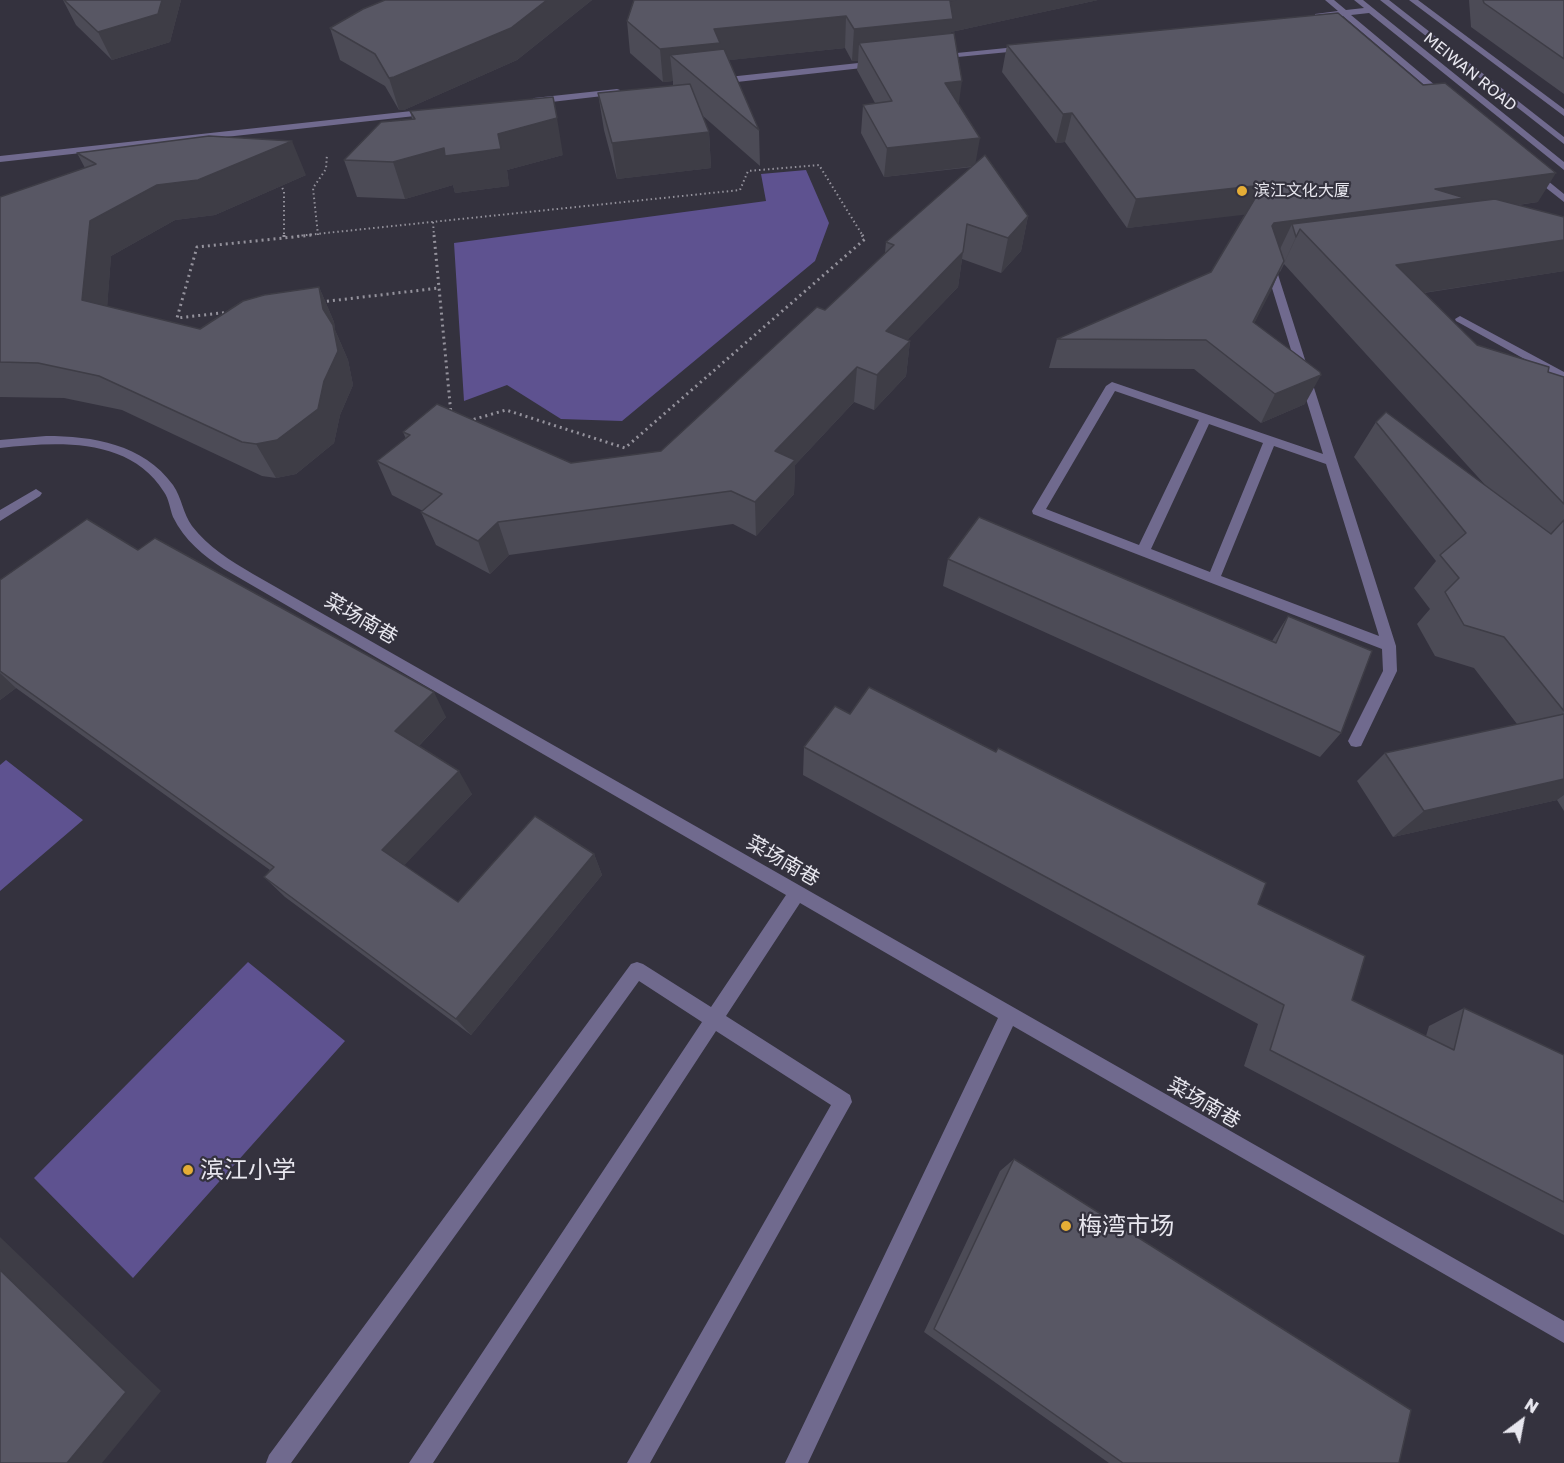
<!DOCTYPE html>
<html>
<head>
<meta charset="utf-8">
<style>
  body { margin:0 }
  #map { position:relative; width:1564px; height:1463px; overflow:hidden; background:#34323e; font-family:"Golos Text",sans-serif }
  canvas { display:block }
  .north { position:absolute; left:1492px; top:1391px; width:60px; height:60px; -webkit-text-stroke:4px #34323e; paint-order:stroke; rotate:32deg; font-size:16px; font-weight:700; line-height:24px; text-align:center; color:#e8e7ef }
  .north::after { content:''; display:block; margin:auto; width:21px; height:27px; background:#e8e7ef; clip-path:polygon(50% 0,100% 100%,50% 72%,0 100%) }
</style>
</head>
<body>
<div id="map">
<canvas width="1564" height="1463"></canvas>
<div class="north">N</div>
</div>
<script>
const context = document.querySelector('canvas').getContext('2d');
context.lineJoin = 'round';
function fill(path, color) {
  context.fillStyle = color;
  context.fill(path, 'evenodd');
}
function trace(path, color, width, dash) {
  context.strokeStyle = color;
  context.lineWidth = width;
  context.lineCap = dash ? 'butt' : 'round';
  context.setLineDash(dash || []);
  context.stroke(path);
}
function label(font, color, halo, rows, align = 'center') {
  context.font = font + ' "Golos Text","Noto Sans SC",sans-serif';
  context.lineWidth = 4.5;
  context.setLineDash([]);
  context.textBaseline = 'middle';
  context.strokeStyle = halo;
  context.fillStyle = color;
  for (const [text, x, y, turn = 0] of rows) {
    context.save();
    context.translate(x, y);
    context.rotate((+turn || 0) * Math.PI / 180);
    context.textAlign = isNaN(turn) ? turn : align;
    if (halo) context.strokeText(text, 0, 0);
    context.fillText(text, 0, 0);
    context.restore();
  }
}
const green = new Path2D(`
  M806 170 829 223 815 261 622 421 561 419 507 385 464 401 454 243 766 201 761 174Z
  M6 760 83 820 0 891V765Z
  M248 962 345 1041 133 1278 34 1178Z`);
const pathFar1 = new Path2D(`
  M280 184 284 191V236
  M433 222 434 236
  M318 235 313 188 326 169 327 154
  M297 236 740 190 748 171 819 165 863 236`);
const path = new Path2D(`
  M284 235V239
  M434 235 451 414
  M321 302 439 288
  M230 312 177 318 197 247 312 235
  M468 421 506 410 625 448 865 239 862 235`);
const minor = new Path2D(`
  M1325 0H1334L1346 10 1364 8 1354 0H1363L1564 162V170L1369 13 1351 15 1448 96V100H1442L1343 16 1315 18V14L1338 11Z
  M1380 0H1389L1564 137V144Z
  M1409 0H1418L1564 109V116Z
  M1026 46 1030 48 1029 50 937 59 933 57 937 55Z
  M877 61 880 62V66L719 84 715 81 719 78Z
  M617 89 620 90V94L534 104 530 101 534 98Z
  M430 109 434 112 433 114 0 162V156Z
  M1531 172H1537L1564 194V202L1531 176Z
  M1269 259 1274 262 1396 646 1397 671 1361 746 1356 747 1351 746 1348 741 1383 671 1382 649 1033 514 1032 511 1106 386 1112 382 1323 454 1264 262ZM1115 391 1199 420 1139 545 1046 509ZM1209 424 1263 443 1210 572 1151 549ZM1274 446 1326 464 1379 636 1221 576Z
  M1460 316 1564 372V381L1456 321 1455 319Z
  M46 436C93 436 143 444 173 485 182 498 183 514 192 526 208 547 231 561 253 574L1564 1321V1343L1013 1026 808 1463H785L998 1018 800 903 726 1016 850 1095 852 1102 650 1463H627L831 1105 716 1031 433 1463H409L702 1022 639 981 291 1463H266L269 1455 631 964 637 962 643 964 711 1007 786 895 224 569C204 556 184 540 173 517 170 509 169 499 164 492 129 436 56 442 0 448V440Z
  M36 489 42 493 40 496 0 521V510Z`);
const wall = new Path2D(`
  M63 0H181L170 42 112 60 76 25Z
  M385 0H592L517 60 404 110H399L385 86 340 60 330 28Z
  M1098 0 951 32 958 105 975 163 1028 216 1021 251 1001 273 962 259 958 287 907 340 910 341 906 376 874 410 854 402 795 465 794 494 756 536 733 524 509 555 490 574 436 545 421 512 423 511 392 495 377 461 406 439 403 432 571 463 661 451 825 310 885 253 886 242 972 167 884 177 861 133 863 105 875 103 857 70 858 61H852L845 48 729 60 759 130 760 166 703 116 709 132 711 168 617 179 604 130 598 93 673 86V81L663 82 630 53 627 21Z
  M1469 0H1564V94L1471 27Z
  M1007 45 1538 202 1518 205 1564 217V271L1424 293 1477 345 1548 372 1564 377V811L1557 800 1393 837 1357 781 1385 753 1517 724 1474 668 1435 656 1417 624 1430 609 1414 588 1436 561 1354 457 1376 422 1487 487 1284 264 1280 272V271L1254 323 1305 404 1261 423 1194 369 1049 368 1057 339 1211 272 1245 214 1127 228 1065 142 1056 143 1002 72Z
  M410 111 563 155 507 170 509 186 455 193 453 185 405 199 357 197 344 160 412 119Z
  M77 153 306 175 215 215 175 220 111 256 107 307 200 329 319 287 334 322 335 330 348 360 353 385 340 415 334 443 296 474 276 478 262 476 122 410 64 398 0 397V197L85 168Z
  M138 550 446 717 419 746 472 794 404 865 458 902 594 854 602 875 471 1035 285 897 264 877 270 870 16 688 0 700V580Z
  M948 559 1272 641 1288 616 1341 733 1320 757 943 586Z
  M850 714 1258 904 1352 1000 1426 1036 1429 1026 1464 1008 1564 1055V1235L1244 1066 1258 1024 803 775 804 747Z
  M1014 1159 1399 1463H1109L924 1332 1000 1171Z`);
const shadedWall = new Path2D(`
  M162 0H181L170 42 112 60 98 32Z
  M547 0H592L517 60 404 110H399L389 78Z
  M956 0H1098L951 32 949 51 859 43 858 61H852L854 29Z
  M846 16 845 48 721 61 670 55 673 81 663 82 660 49 714 29Z
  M962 81 958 109 945 83Z
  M1072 113 1065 142 1056 143 1063 114Z
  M557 118 563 155 507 170 509 186 455 193 453 185 405 199 393 162Z
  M709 132 711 168 617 179 612 143Z
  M980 138 975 166 884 177 887 148Z
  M292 141 306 175 215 215 175 220 111 256 105 335 82 300 90 221 157 185Z
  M1556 173 1538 202 1456 213 1300 229 1280 272 1296 237 1292 224 1280 249 1261 252 1274 223 1435 189Z
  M1263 185 1251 214 1127 228 1136 199Z
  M1028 216 1021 251 1001 273 1008 238Z
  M1564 240V271L1376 300 1396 265Z
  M963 252 958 287 883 366 886 331Z
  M1284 261 1271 291 1240 351 1253 322Z
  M319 287 334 322 335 330 348 360 353 385 340 415 334 443 296 474 276 478 256 444 323 309Z
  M910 341 906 376 874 410 877 375Z
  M857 367 854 402 795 465 794 494 756 536 755 502 775 451Z
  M1321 375 1305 404 1261 423 1275 394Z
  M498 522 509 555 490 574 478 541Z
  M0 673 16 688 0 700Z
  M434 692 446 717 410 755 395 731Z
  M459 771 472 794 399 871 382 850Z
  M1564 779V795L1557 800 1393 837 1424 811Z
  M594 854 602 875 471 1035 456 1019Z
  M0 1237 161 1391 102 1463H67L0 1270Z`);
const building = new Path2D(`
  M64 0H162L158 14 98 32Z
  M385 0H547L511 28 394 77 389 78 375 54 330 28 363 9Z
  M634 0H956L950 1 953 19 854 29 846 16 714 29 720 43 660 49 627 21Z
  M1483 0H1564V59L1484 3Z
  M1338 13 1423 85 1445 83 1556 173 1435 189 1465 198 1274 223 1272 226 1284 261 1253 322 1320 372 1321 375 1275 394 1206 340 1057 339 1211 272 1263 185 1136 199 1072 113 1063 114 1007 45Z
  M954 33 962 81 945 83 980 138 887 148 863 105 892 101 859 43Z
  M724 49 759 130 670 55Z
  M690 84 709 132 612 143 598 93Z
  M553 97 557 118 498 134 501 149 445 156 444 148 393 162 344 160 381 122 415 119 410 111Z
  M209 136 292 141 198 180 157 185 90 221 82 300 200 329 243 301 264 295 319 287 323 309 333 325 338 351 324 381 318 409 277 440 256 444 242 442 99 376 38 363 0 362V197L96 164 77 153Z
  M985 155 1028 216 1008 238 967 224 963 252 886 331 910 341 877 375 857 367 775 451 795 460 755 502 731 491 498 522 478 541 421 512 442 494 377 461 410 435 403 432 437 404 571 463 661 451 817 307 825 310 894 245 886 242Z
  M1495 199 1564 217V240L1396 265 1477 345 1549 367 1548 372 1564 377V504L1300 229 1296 237 1292 224Z
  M1386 412 1551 534 1564 520V711L1504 637 1464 625 1445 592 1459 578 1440 555 1466 533 1376 422Z
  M979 517 1276 643 1288 616 1372 651 1341 733 948 559Z
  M87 519 138 550 155 538 434 692 395 731 459 771 382 850 458 902 535 816 594 854 456 1019 264 877 274 867 0 671V580Z
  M869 687 996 752 998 748 1266 883 1258 904 1365 956 1352 1000 1454 1050 1464 1008 1564 1055V1202L1270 1050 1284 1005 804 747 835 706 850 714Z
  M1564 714V779L1424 811 1385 753Z
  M1014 1159 1411 1410 1399 1463H1123L934 1329Z
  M0 1270 126 1392 67 1463H0Z`);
const markers = [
  [1242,191,6,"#e5ad36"],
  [188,1170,6,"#e5ad36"],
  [1066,1226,6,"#e5ad36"]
];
const farStreetnames = [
  ["MEIWAN ROAD",1470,72,39]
];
const farPoinames = [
  ["滨江文化大厦",1254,191]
];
const streetNames = [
  ["菜场南巷",361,619,30],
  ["菜场南巷",783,861,30],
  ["菜场南巷",1204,1103,30]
];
const nearPoinames = [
  ["滨江小学",200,1170],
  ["梅湾市场",1078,1226]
];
fill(green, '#5e5290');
trace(pathFar1, '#94929c', 2, [1.5, 3]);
trace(path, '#94929c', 3, [2, 4]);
fill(minor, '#706a8e');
fill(wall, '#4c4b56');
fill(shadedWall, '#3e3d46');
fill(building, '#585764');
trace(building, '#3e3d46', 1.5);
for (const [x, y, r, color] of markers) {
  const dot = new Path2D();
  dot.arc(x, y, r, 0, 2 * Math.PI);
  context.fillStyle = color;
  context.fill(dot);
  trace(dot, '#34323e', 2);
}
label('16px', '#e8e7ef', '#34323e', farStreetnames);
label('16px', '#e8e7ef', '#34323e', farPoinames, 'left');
label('20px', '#e8e7ef', '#34323e', streetNames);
label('24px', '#e8e7ef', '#34323e', nearPoinames, 'left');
</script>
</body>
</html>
